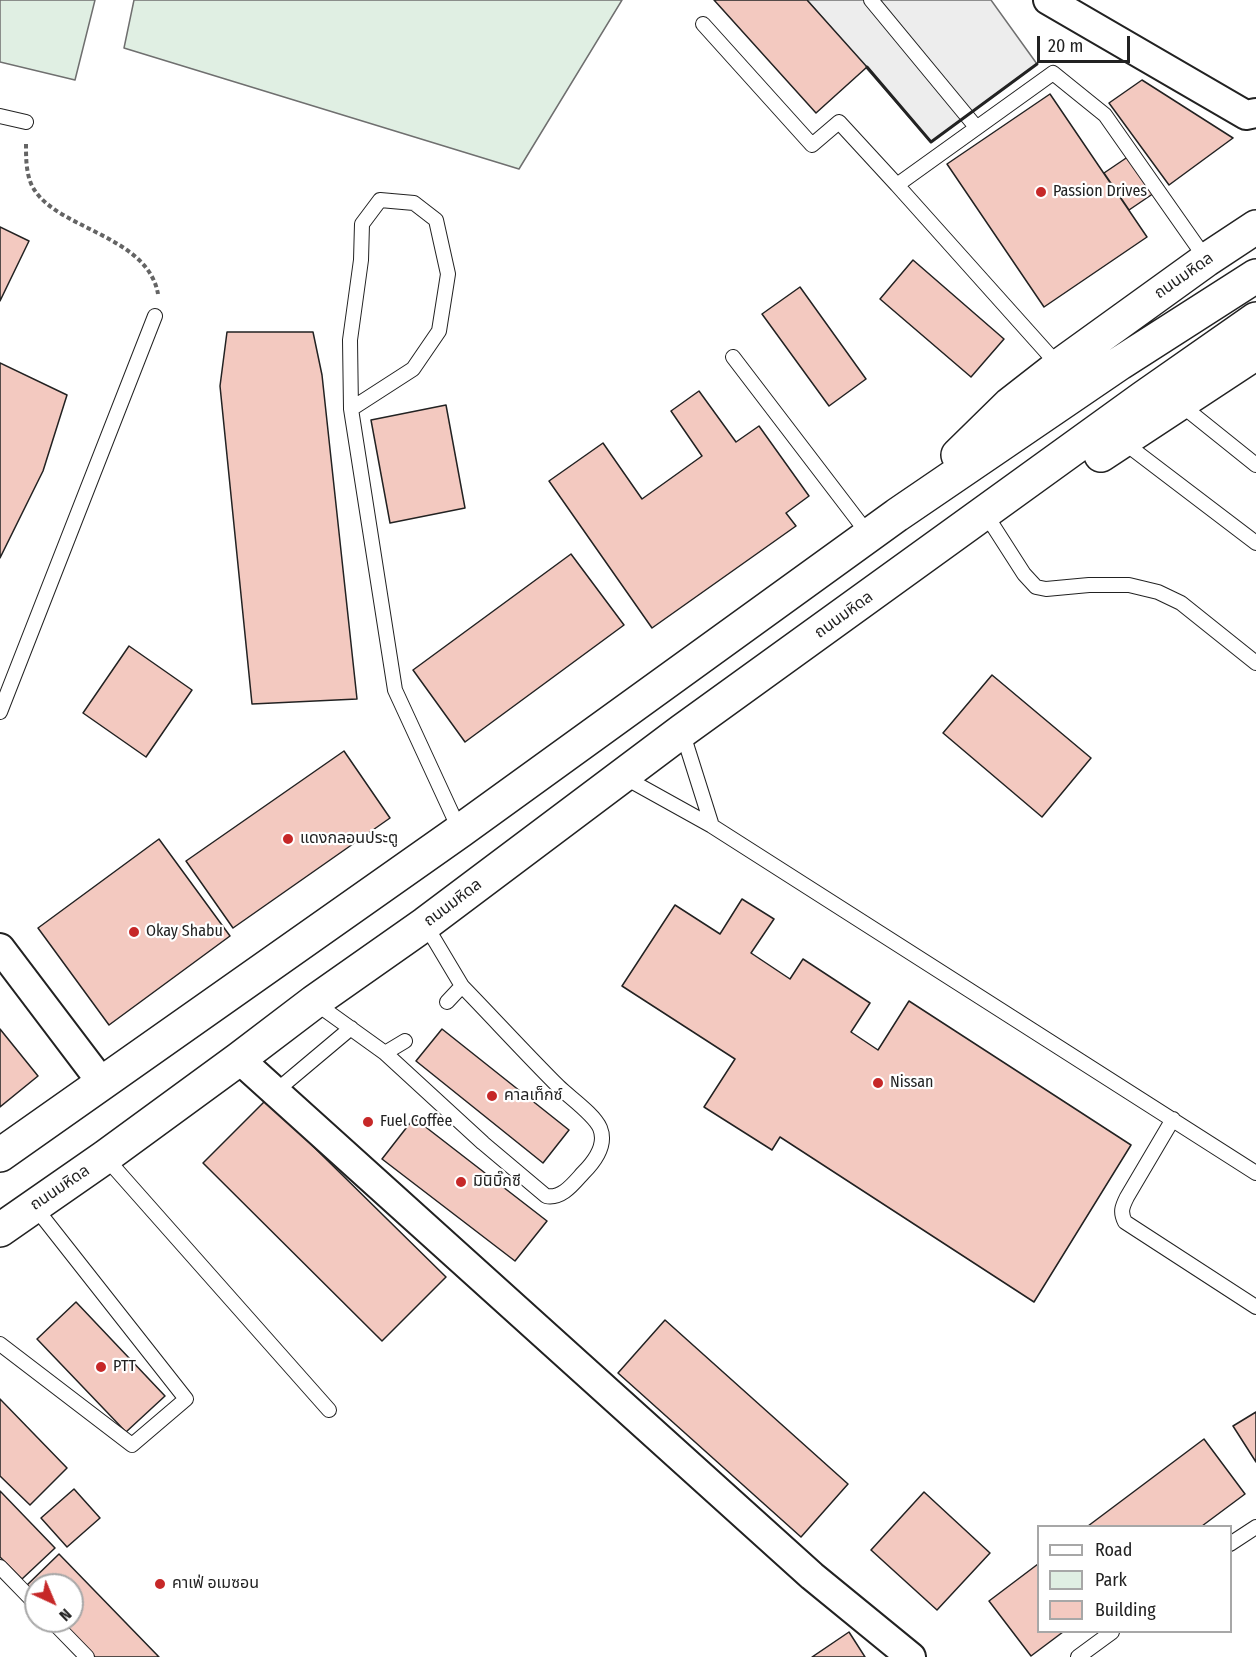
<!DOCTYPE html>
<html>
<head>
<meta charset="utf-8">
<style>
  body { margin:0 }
  #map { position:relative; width:1256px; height:1657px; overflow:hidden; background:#fff; font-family:"Fira Sans Condensed",sans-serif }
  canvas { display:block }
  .legend { position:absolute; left:1037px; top:1525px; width:195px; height:108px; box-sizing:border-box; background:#fff; border:2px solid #a7a7a7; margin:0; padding:8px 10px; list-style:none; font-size:18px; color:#222 }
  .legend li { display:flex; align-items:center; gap:12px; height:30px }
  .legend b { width:30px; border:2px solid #a7a7a7 }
  .north { position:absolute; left:24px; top:1573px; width:60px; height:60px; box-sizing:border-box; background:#fff; border:2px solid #a7a7a7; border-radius:50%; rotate:136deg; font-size:16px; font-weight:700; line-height:24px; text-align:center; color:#222 }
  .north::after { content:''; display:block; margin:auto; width:21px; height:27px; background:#c62828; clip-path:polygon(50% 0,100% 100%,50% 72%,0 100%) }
  .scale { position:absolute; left:1037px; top:36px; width:93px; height:27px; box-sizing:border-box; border:3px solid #222; border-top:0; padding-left:8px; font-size:18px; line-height:21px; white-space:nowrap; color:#222; -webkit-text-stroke:4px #fff; paint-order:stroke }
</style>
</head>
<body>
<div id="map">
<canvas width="1256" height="1657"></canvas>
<ul class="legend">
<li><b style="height:8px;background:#fff"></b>Road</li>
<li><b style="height:16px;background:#e0efe3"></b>Park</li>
<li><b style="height:16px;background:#f3c9c0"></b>Building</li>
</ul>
<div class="north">N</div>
<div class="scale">20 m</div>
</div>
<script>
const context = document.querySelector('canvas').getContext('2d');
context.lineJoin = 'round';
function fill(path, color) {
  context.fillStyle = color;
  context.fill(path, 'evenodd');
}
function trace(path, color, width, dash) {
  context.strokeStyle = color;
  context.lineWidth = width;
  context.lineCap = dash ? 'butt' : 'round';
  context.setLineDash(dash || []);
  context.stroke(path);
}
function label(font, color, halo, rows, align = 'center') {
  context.font = font + ' "Fira Sans Condensed","Noto Sans Thai",sans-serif';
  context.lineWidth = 4.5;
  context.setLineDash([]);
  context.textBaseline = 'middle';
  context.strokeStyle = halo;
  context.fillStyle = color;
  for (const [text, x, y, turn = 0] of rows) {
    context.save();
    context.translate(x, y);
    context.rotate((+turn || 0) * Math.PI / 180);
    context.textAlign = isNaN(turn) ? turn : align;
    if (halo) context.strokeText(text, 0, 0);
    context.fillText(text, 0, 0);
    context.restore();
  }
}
const green = new Path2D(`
  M0 0H95L75 80 0 62Z
  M134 0H622L519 169 124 48Z`);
const parking = new Path2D(`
  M807 0H991L1037 64 931 142Z`);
const building = new Path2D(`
  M714 0H807L867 67 816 113Z
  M1142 80 1233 138 1169 185 1109 103Z
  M1050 94 1147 237 1044 307 947 164Z
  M1135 152 1160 189 1129 210 1104 173Z
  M0 227 29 241 0 301Z
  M913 260 1004 339 971 377 880 299Z
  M800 287 866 379 829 406 762 314Z
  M227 332H313L322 375 357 699 252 704 220 386Z
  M0 363 67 395 43 471 0 558Z
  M699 391 736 442 759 426 809 496 786 513 796 526 652 628 549 481 603 443 642 499 702 456 671 411Z
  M446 405 465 508 390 523 371 420Z
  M571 554 624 625 465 742 413 670Z
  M129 646 192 690 146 757 83 713Z
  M992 675 1091 758 1042 817 943 733Z
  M344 751 390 818 233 928 186 861Z
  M159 839 230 936 109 1025 38 928Z
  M742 899 774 919 751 953 790 979 803 959 870 1003 851 1032 878 1050 909 1001 1131 1145 1034 1302 780 1137 772 1150 704 1107 735 1059 622 986 675 905 720 934Z
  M0 1029 38 1076 0 1107Z
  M442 1029 569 1130 543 1163 416 1061Z
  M266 1100 446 1277 382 1341 203 1163Z
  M414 1118 547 1221 515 1261 382 1159Z
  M76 1302 165 1396 126 1432 37 1339Z
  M665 1320 848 1484 801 1537 618 1373Z
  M0 1399 67 1468 30 1505 0 1476Z
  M1256 1412V1462L1233 1426Z
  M1204 1439 1245 1494 1202 1526H1088Z
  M74 1489 100 1518 67 1547 41 1518Z
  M0 1491 55 1548 22 1579 0 1557Z
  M924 1492 990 1553 937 1610 871 1550Z
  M59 1554 159 1657H95L60 1621H72V1585H36V1597L26 1586Z
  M1038 1564V1632H1063L1031 1656 989 1601Z
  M849 1632 865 1657H812Z`);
const path = new Path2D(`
  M26 144C26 157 26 169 30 181 47 229 147 232 158 294`);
const service = new Path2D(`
  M871 0 976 127
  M703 24 812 145 839 122 897 185
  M0 116 26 122
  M733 357 869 535
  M1059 366 897 185 1053 73 1105 115 1206 259
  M1180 404 1256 465
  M351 409 413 369 439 331 448 274 436 220 414 203 380 200 362 224 361 260 350 340 351 409 395 690 460 831
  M1122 441 1256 543
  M990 521 1024 574 1036 587 1046 589 1089 585H1129L1158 592 1181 603 1256 663
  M0 712 155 316
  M682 731 712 826 1256 1173
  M622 776 712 826
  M425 924 462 986 447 1002
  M314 1002 385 1053 405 1041
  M385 1053 483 1143 546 1196C562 1199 573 1184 583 1173 594 1162 607 1145 600 1128 594 1114 569 1097 558 1086 525 1053 494 1019 462 986
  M276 1091 351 1028
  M1173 1119 1127 1197C1122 1207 1120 1212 1125 1222L1256 1307
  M105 1157 329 1410
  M0 1344 132 1445 186 1399 34 1206
  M1230 1544 1256 1527
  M0 1567 36 1604
  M52 1621 87 1657
  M1078 1657 1112 1632`);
const minor = new Path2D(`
  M1048 0 1246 115 1256 113
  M0 948 103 1084
  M239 1059 812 1576 911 1657`);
const secondary = new Path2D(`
  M958 455 1009 405 1059 366 1206 260 1256 227
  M1101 455 1256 353
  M0 1155 460 831 897 515 1120 363 1256 276
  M0 1230 105 1157 239 1059 314 1002 425 924 682 731 1143 398 1256 319`);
const wall = new Path2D(`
  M867 67 931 142 1037 64`);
const markers = [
  [1041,192,6,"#c62828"],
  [288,839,6,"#c62828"],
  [134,932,6,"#c62828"],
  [878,1083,6,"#c62828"],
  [492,1096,6,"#c62828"],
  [368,1122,6,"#c62828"],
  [461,1182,6,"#c62828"],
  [101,1367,6,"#c62828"],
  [160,1584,6,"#c62828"]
];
const poiNames = [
  ["Passion Drives",1053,192],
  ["แดงกลอนประตู",300,839],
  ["Okay Shabu",146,932],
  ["Nissan",890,1083],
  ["คาลเท็กซ์",504,1096],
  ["Fuel Coffee",380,1122],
  ["มินิบิ๊กซี",473,1182],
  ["PTT",113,1367],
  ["คาเฟ่ อเมซอน",172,1584]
];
const streetNames = [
  ["ถนนมหิดล",1184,276,-35],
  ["ถนนมหิดล",844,615,-36],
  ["ถนนมหิดล",453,903,-37],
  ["ถนนมหิดล",60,1188,-34]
];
fill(green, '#e0efe3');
trace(green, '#6f6f6f', 1.5);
fill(parking, '#ededed');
trace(parking, '#6f6f6f', 1.5);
fill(building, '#f3c9c0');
trace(building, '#222', 1.5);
trace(service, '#222', 16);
trace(minor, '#222', 32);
trace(secondary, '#222', 36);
trace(path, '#646464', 4, [4.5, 3]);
trace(service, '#fff', 14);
trace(minor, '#fff', 28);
trace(secondary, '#fff', 33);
trace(wall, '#222', 3);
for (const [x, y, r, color] of markers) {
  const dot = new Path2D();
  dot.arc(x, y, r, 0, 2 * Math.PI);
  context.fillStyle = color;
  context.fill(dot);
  trace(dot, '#fff', 2);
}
label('16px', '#222', '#fff', poiNames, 'left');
label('16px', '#222', '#fff', streetNames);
</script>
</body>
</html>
